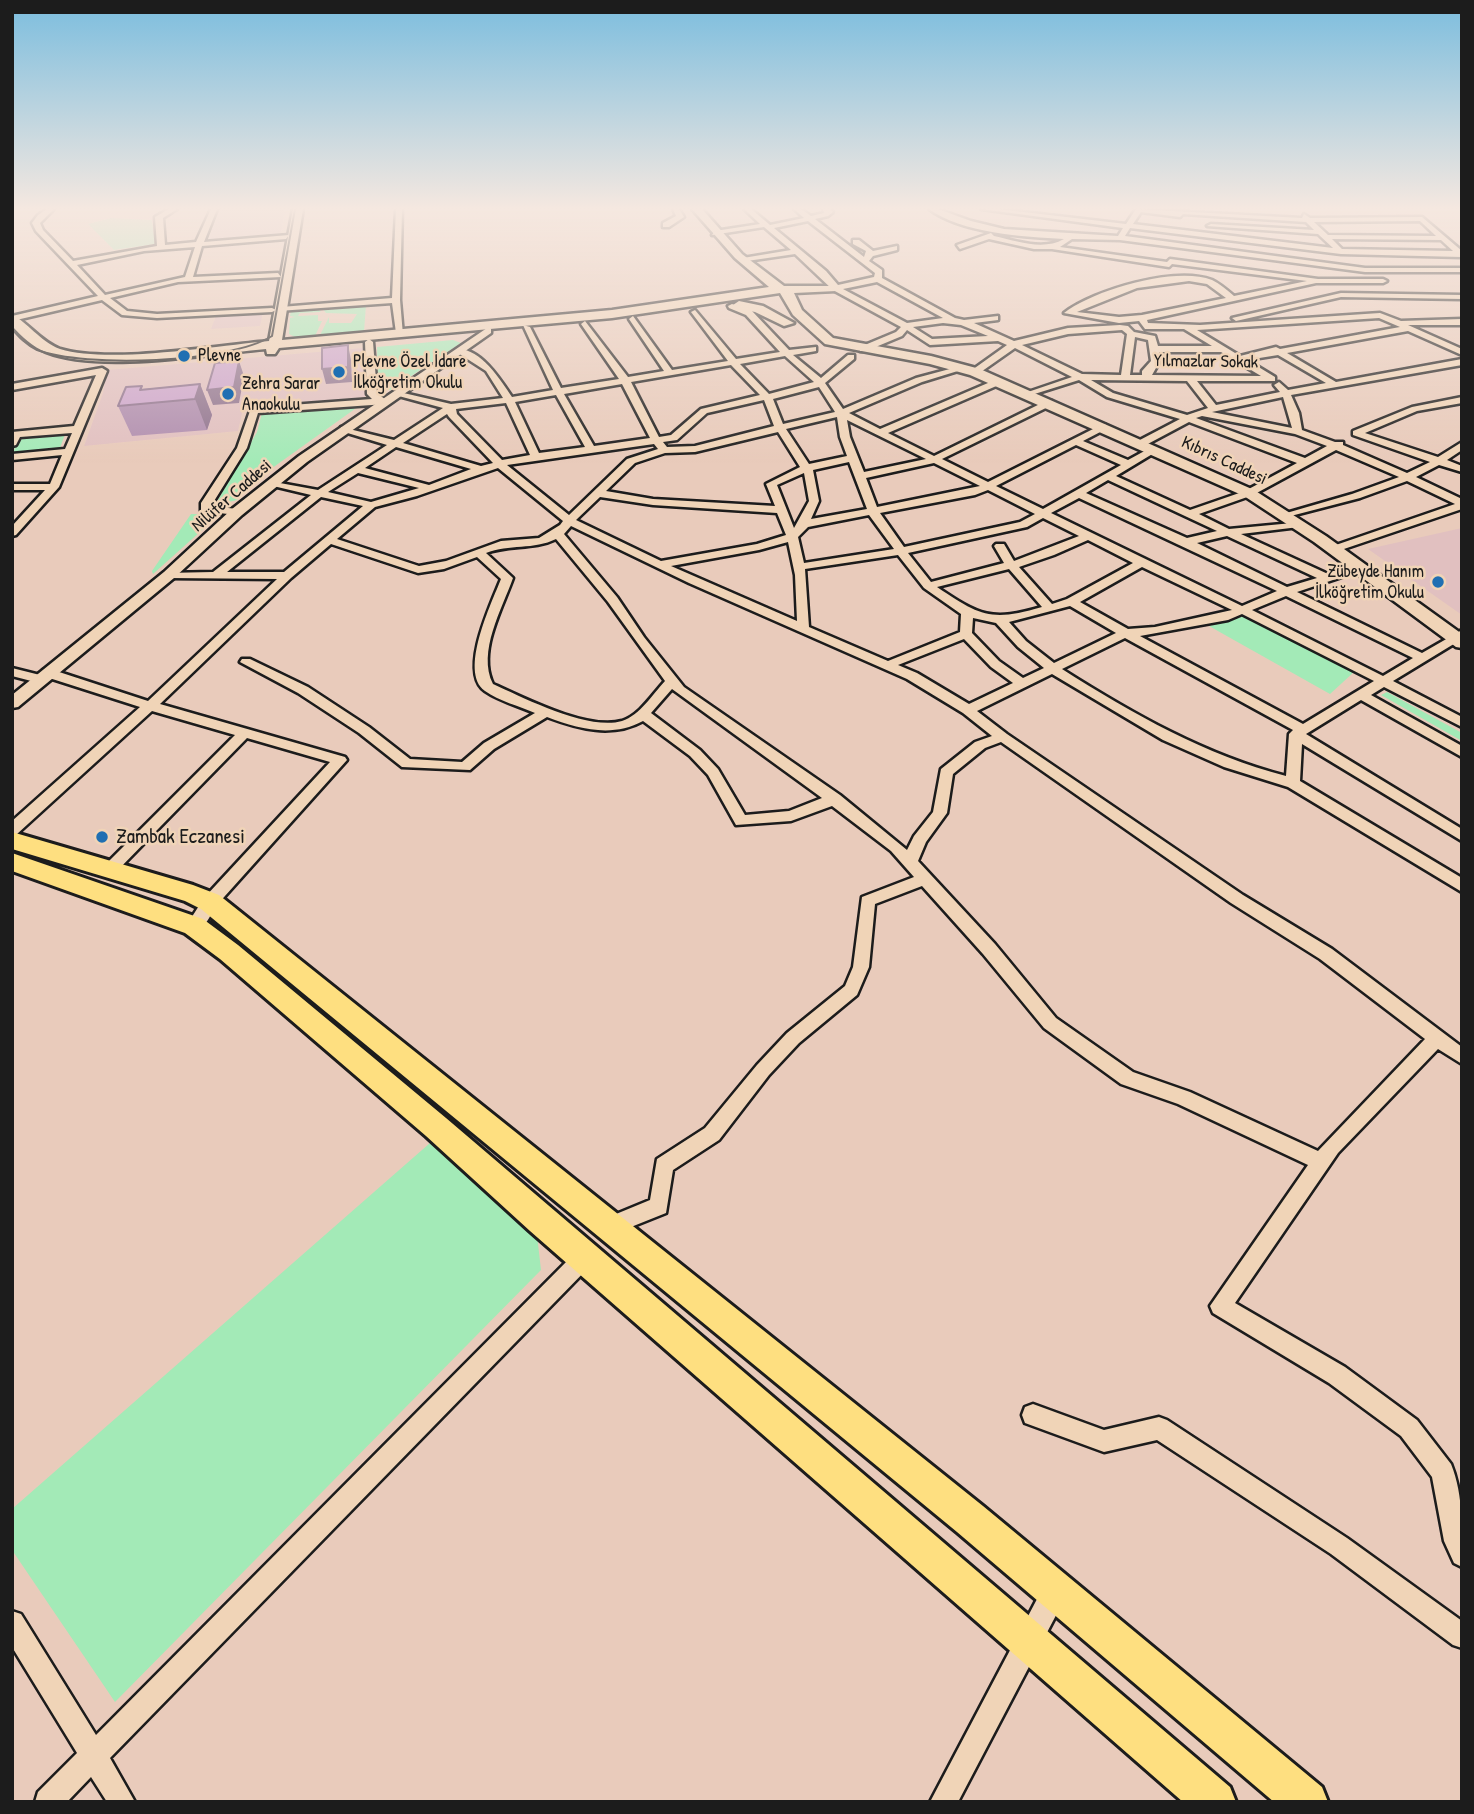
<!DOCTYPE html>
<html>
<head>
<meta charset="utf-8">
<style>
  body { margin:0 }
  #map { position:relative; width:1474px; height:1814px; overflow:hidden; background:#e9cbbb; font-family:"Patrick Hand",sans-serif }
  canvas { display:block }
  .frame { position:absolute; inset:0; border:14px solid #1c1c1c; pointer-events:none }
</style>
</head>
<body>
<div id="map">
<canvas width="1474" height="1814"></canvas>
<div class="frame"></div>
</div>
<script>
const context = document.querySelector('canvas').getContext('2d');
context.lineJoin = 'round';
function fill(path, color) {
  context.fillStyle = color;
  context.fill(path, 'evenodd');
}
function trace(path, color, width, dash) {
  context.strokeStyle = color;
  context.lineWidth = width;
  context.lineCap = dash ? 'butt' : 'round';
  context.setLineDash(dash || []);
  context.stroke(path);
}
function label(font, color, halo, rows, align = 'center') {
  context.font = font + ' "Patrick Hand",sans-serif';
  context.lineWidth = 5;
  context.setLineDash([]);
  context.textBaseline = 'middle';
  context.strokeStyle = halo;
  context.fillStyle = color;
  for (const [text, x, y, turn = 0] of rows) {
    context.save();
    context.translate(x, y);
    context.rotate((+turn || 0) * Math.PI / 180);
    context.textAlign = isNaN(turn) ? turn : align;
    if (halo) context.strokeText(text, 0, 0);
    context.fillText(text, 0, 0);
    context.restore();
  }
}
const built = new Path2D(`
  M219 209H285L281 234 208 241Z
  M263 312 260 326 211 329 216 316Z
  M364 348 365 397 243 409 238 431 84 446 103 393 107 370Z
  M1462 528V615L1368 549Z`);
const green = new Path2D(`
  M111 218 152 220 155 244 114 250 88 224Z
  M366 305 364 332 320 335 329 317V323H351L357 314 326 313 322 308Z
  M318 309 321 312 300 313 298 316 318 315V321H322L315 336 295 337 289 334 290 318 295 317 290 316 291 311Z
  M453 340 461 343 390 390 378 388 377 347Z
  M356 404 359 406 261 476 237 500 215 505 257 432 262 413Z
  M65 434 59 451 12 456 18 439Z
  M191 514 219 515 153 574 152 571Z
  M1244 616 1354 672 1330 694 1209 626Z
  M1387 692 1462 733V741L1381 695Z
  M430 1143 537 1235 541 1270 115 1702 12 1550V1509Z`);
const minor = new Path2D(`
  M47 209H54L40 223 43 230 73 261 157 246 155 217 169 209H177L163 218 165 245 196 242 211 209H217L204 242 289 235 286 239 202 246 193 277 278 273 281 277 178 282 110 298 127 311 157 314 272 308 276 310 272 312 157 318 122 315 102 300 12 321V316L98 296 36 231 32 223 38 215ZM195 247 185 277 105 295 77 265 144 251Z
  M396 209H402L400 300 403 335 396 333 392 303 278 311 277 309 281 307 392 298Z
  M673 209H679L684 217 669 227H663V223L676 216Z
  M744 209H751L770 225 804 218 794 209H801L811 216 824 213 823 209H830L833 212 828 216 815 219 864 257 866 251 853 244V240H859L873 251 897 246V250L873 256 869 261 882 270V278L955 318 964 320 998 316V320L974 323 1014 341 1068 328 1120 325 1128 326 1134 332 1155 336 1158 346H1212L1184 329H1145L1139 321 1119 323 1064 313C1094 290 1175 266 1212 280 1220 284 1227 290 1234 296L1307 281 1172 264 1169 267 1052 249H1034L989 239 960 249 957 245 991 233 994 236C1017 241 1043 251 1064 239 1024 237 961 233 929 209H938L971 221 1004 229 1118 236 1123 228 981 209H998L1126 224 1136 209 1302 218 1304 214 1310 218 1422 217 1462 251V257L1341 254 1130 228 1125 236 1365 268H1462V272H1365L1120 240 1072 239 1060 247 1167 262 1170 259 1318 279H1383L1387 281 1383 283H1316L1147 320 1148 323 1200 325 1380 313 1401 321 1462 319V325H1408L1462 349V355L1408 331 1287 353 1336 382 1462 359V365L1291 395 1299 413 1302 430 1335 442H1343V445L1407 473 1430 462 1353 435V431L1412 407 1462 397V403L1417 411 1365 433 1438 457 1462 442V450L1447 460 1462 466V472L1439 465 1416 477 1462 499V509L1338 551H1330V547L1455 504 1407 481 1360 498 1283 518V514L1352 494 1399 477 1336 450 1253 495 1199 514 1229 529 1303 522V526L1299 527 1241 534 1328 574 1363 566V570L1297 592 1422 653 1462 630V639L1393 681 1462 717V727L1384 687 1371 695 1462 746V757L1361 700 1306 734 1462 829V841L1302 744 1300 781 1462 878V892L1288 787 1224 767 1163 740 1052 674 977 711 1007 734 1243 895 1332 949 1462 1047V1064L1438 1049 1338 1153 1235 1303 1345 1367 1417 1420 1451 1464C1464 1496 1462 1533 1462 1567L1454 1563 1444 1541 1432 1477 1401 1436 1329 1383 1213 1313 1210 1306 1308 1165 1178 1104 1121 1084 1044 1028 983 954 922 886 875 904 869 967 857 995 799 1043 769 1075 719 1140 673 1170 666 1213 611 1235 604 1233 601 1226 604 1219 650 1200 657 1159 705 1128 757 1065 787 1033 845 986 853 967 862 897 914 877 891 851 832 806 791 821 736 825 708 775 690 756 643 721C612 738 579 729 547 717L494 749 470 770 402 767 359 733 298 693 240 662 242 659H250L308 687 369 727 410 759 462 762 484 743 535 713C519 706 499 701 485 691 458 672 492 602 501 579L477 557 444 569 418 573 331 544 291 578 160 704 345 757 347 760 216 906C209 917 203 935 188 930L186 926 204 898 330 762 247 738 115 873 110 875 102 869 105 865 235 735 152 711 17 834 12 835V821L140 707 43 676V670H53L148 701 277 579 169 578 163 575 165 573 213 572 311 495 269 485V481L318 490 387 445 341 431V427L394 440 443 408 395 395V391L451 404 503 398 486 371 458 353V349C481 349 500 379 512 397L553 390 523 325 530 327 561 388 619 379 581 324 585 321 628 377 664 371 629 319 633 316 672 370 728 361 691 312 695 310 736 359 780 352 746 315 729 308 728 306 732 304 752 311 789 350 816 347V351L793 355 821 378 848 355H854V359L825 383 843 409 916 378 961 366V370L922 382 849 413 880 429 995 380H1001V384L888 433 934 456 1046 401H1052V405L942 459 988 482 1103 424 1106 425V429L1083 441 1128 460 1150 448 1159 450 1116 476 1190 510 1245 491 1297 463 1189 422 1144 446H1136V442L1180 419 1107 397 1079 380 1025 397V393L1072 377 1015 348 978 374H972V370L1007 345 998 341 930 345 907 330 902 336 866 351H860V347L896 332 901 327 833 290 795 254 740 262 743 258 791 250 764 227 712 235 715 231 760 224ZM1141 212 1180 217 1183 214 1306 222 1314 230 1211 224 1207 226 1318 234 1333 248 1133 224ZM808 221 875 273 874 277 838 285 826 271 774 228ZM1420 221 1436 236 1328 235 1314 222ZM1332 239 1441 240 1453 251 1342 249ZM1189 281 1207 284 1226 298 1142 315 1119 317 1077 312 1137 288ZM877 282 943 318 907 323 843 289ZM1379 318 1400 327 1280 349 1276 347 1240 356 1197 330ZM943 323 961 325 988 336 932 339 913 327ZM1122 330 1127 334 1121 375 1082 374 1022 345 1068 334ZM1135 337 1148 340 1151 361 1142 371V375H1130ZM1159 352H1221L1261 376 1152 375 1160 361ZM1278 355 1326 383 1288 390 1279 382 1274 385 1280 392 1216 405 1197 381H1275V377L1247 360ZM785 356 814 382 769 394 740 364ZM731 365 760 395 701 409 671 435 659 437 631 382ZM1091 380 1187 381 1208 408 1187 415 1113 393ZM622 384 650 438 594 446 564 394ZM819 387 835 412 783 424 773 399ZM556 395 585 447 539 453 515 402ZM1283 397 1292 428 1212 412ZM764 400 774 426 695 446 667 447 663 442 677 440 707 413ZM506 403 530 455 502 460 457 414 456 409ZM447 414 449 417 493 463 481 466 403 443ZM1202 416 1295 434 1327 446 1305 458 1196 418ZM837 417 840 437 847 456 809 464 786 429ZM847 420 926 459 864 472 850 437ZM778 432 800 467 766 484 775 506 653 499 606 491 635 463 665 453 695 452ZM654 444 658 449 627 459 569 515 507 465ZM1076 445 1121 465 1043 509 996 486ZM396 447 471 469 429 485 365 468ZM849 462 867 509 811 519 819 501 813 470ZM934 463 980 486 877 507 866 478ZM498 468 563 521 560 525 539 538 501 541 446 561 419 566 337 539 375 507 417 496ZM358 473 419 488 371 502 328 492ZM804 473 809 501 794 528 777 485ZM1108 480 1217 531 1187 538 1086 493ZM988 490 1035 514 1020 522 904 547 880 513 975 495ZM321 497 363 506 284 572H227ZM600 497 653 505 777 513 786 535 757 544 661 561 576 520ZM1079 498 1277 591 1242 606 1051 513ZM869 515 894 549 804 563 798 537 808 527ZM1043 518 1079 536 1014 561 1004 544H996L994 546 1004 563 931 582 908 553 1027 527ZM571 526 689 583 907 679 963 713 992 736 975 742 941 769 933 812 914 836 907 850 840 795 684 687 644 637 617 597 564 534ZM1227 536 1317 578 1287 587 1197 543ZM556 539 608 602 665 681C652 695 640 715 622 721 588 731 524 698 493 684 477 652 502 609 513 578L486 553C509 544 534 550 556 539ZM1088 540 1133 563 1067 599 1052 604 1019 567 1054 555ZM788 542 795 575 797 621 671 566 759 550ZM898 555 924 588 961 614 960 632 888 661 809 627 805 569ZM1142 567 1232 610 1155 627 1128 629 1080 602ZM1009 569 1042 607C991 622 980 616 937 587ZM1286 596 1413 658 1383 676 1252 610ZM1070 606 1116 633 1054 663 1026 641 1009 622ZM1242 614 1374 681 1303 724 1140 636 1228 620ZM973 618 996 623 1018 647 1044 668 1023 678 999 661 972 633ZM1125 638 1293 730 1289 734 1286 776C1205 755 1133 714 1062 669ZM964 639 991 667 1013 683 969 704 917 673 898 665ZM672 689 822 798 789 811 745 815 718 769 700 750 651 713ZM1001 742 1231 903 1320 959 1425 1039 1318 1151 1190 1092 1133 1072 1056 1018 995 944 918 861 926 842 947 813 953 774 985 748Z
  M1341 293 1462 295V299L1341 297 1236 321 1232 318Z
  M369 339 373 342 377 393 386 400V404L258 413 247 448 211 506 237 509 242 512 237 515 201 511V503L237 448 251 408 372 399 367 394 365 342Z
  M102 368 107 371 59 487 16 535 12 536V526L45 490H12V484H50L62 455 12 460V454L65 449 72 433 20 437 16 445 12 446V432L74 426 96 375 12 390V384Z
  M12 668 44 676 45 679 39 683 12 676Z
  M584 1248 591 1251 594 1258 591 1265 110 1758 135 1802H107L91 1777 67 1802H35L38 1792 77 1753 12 1647V1611L21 1614 96 1735 577 1251Z
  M1033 1404 1104 1430 1159 1417 1167 1420 1347 1538 1462 1621V1648L1453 1645 1331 1554 1157 1440 1104 1452 1025 1423 1022 1415 1025 1407Z
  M1055 1579 1064 1582 1067 1591 1064 1600 958 1802H930L1046 1582Z`);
const tertiary = new Path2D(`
  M487 328 491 329V333L307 462 242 515 174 578 18 707 12 708V695L164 572 232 509 299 456Z`);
const secondary = new Path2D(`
  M293 209H303L282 340 612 310 769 287 735 258 692 209H702L742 254 784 286H840V290L836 291 794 293 802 310 833 338 931 356 980 369 1254 490 1326 536 1462 634V648L1456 647 1314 542 1244 496 970 375 930 364 825 344 793 315 780 293 612 318 279 348 275 354H267L266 349C208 354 99 373 46 352 33 347 22 337 12 326V315C28 322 39 341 60 349 108 364 215 346 269 341Z
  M739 301 763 306 794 323 784 326 755 312 735 308 733 305Z`);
const primary = new Path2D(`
  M12 832 193 885 219 895 983 1506 1322 1787 1328 1802H1274L957 1532 201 909 185 901 12 849Z
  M12 853 203 919 238 945 446 1118 1230 1787 1236 1802H1183L530 1231 426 1136 220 959 185 933 12 871Z`);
const tram = new Path2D(`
  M12 329C19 337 26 345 37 350 85 368 229 363 272 336L295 209`);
const wall = new Path2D(`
  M200 384 212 415 207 430 132 436 118 406 143 389Z`);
const shadedWall = new Path2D(`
  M348 345 351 360 352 382 326 384 322 369Z
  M239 361 244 376 239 403 213 405 207 390Z
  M200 384 212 415 207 430 195 399Z`);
const building = new Path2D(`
  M348 345V367L322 369V348Z
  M239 361 234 387 207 390 215 363Z
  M200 384 195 399 118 406 126 387 142 386 140 390Z`);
const markers = [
  [184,356,7,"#1f6fb2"],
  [339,372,7,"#1f6fb2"],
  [228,394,7,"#1f6fb2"],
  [1438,582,7,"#1f6fb2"],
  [102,837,7,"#1f6fb2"]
];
const farPoinames = [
  ["Plevne",198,356],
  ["Plevne Özel İdare",353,362],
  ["İlköğretim Okulu",353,383],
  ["Zehra Sarar",242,384],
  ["Anaokulu",242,405],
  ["Zübeyde Hanım",1424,572,"right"],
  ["İlköğretim Okulu",1424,593,"right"]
];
const farStreetnames = [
  ["Yılmazlar Sokak",1206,362,1],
  ["Kıbrıs Caddesi",1224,461,25],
  ["Nilüfer Caddesi",232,496,-41]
];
const poiNames = [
  ["Zambak Eczanesi",116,837]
];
fill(built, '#e1c0c0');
fill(green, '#a3eab7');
trace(minor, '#1c1c1c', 5);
trace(tertiary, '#1c1c1c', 5);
trace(secondary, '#1c1c1c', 5);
trace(primary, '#1c1c1c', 6);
fill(minor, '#f0d4b7');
fill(tertiary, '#f0d4b7');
fill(secondary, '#f0d4b7');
fill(primary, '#fedf80');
trace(tram, '#1c1c1c', 2);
fill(wall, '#b08eaf');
fill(shadedWall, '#90748f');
fill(building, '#cda5cc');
trace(building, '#90748f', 2);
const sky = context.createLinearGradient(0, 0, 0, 463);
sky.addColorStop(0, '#7bbdde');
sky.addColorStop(0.45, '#f5e8e0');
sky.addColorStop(1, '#f5e8e000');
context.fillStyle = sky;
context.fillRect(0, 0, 1474, 463);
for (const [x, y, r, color] of markers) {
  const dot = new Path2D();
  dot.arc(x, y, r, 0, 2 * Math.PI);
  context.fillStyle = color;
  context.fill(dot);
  trace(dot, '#f0d4b7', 2.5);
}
label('18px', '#1c1c1c', '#f0d4b7', farPoinames, 'left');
label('18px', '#1c1c1c', '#f0d4b7', farStreetnames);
label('21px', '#1c1c1c', '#f0d4b7', poiNames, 'left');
</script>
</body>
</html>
